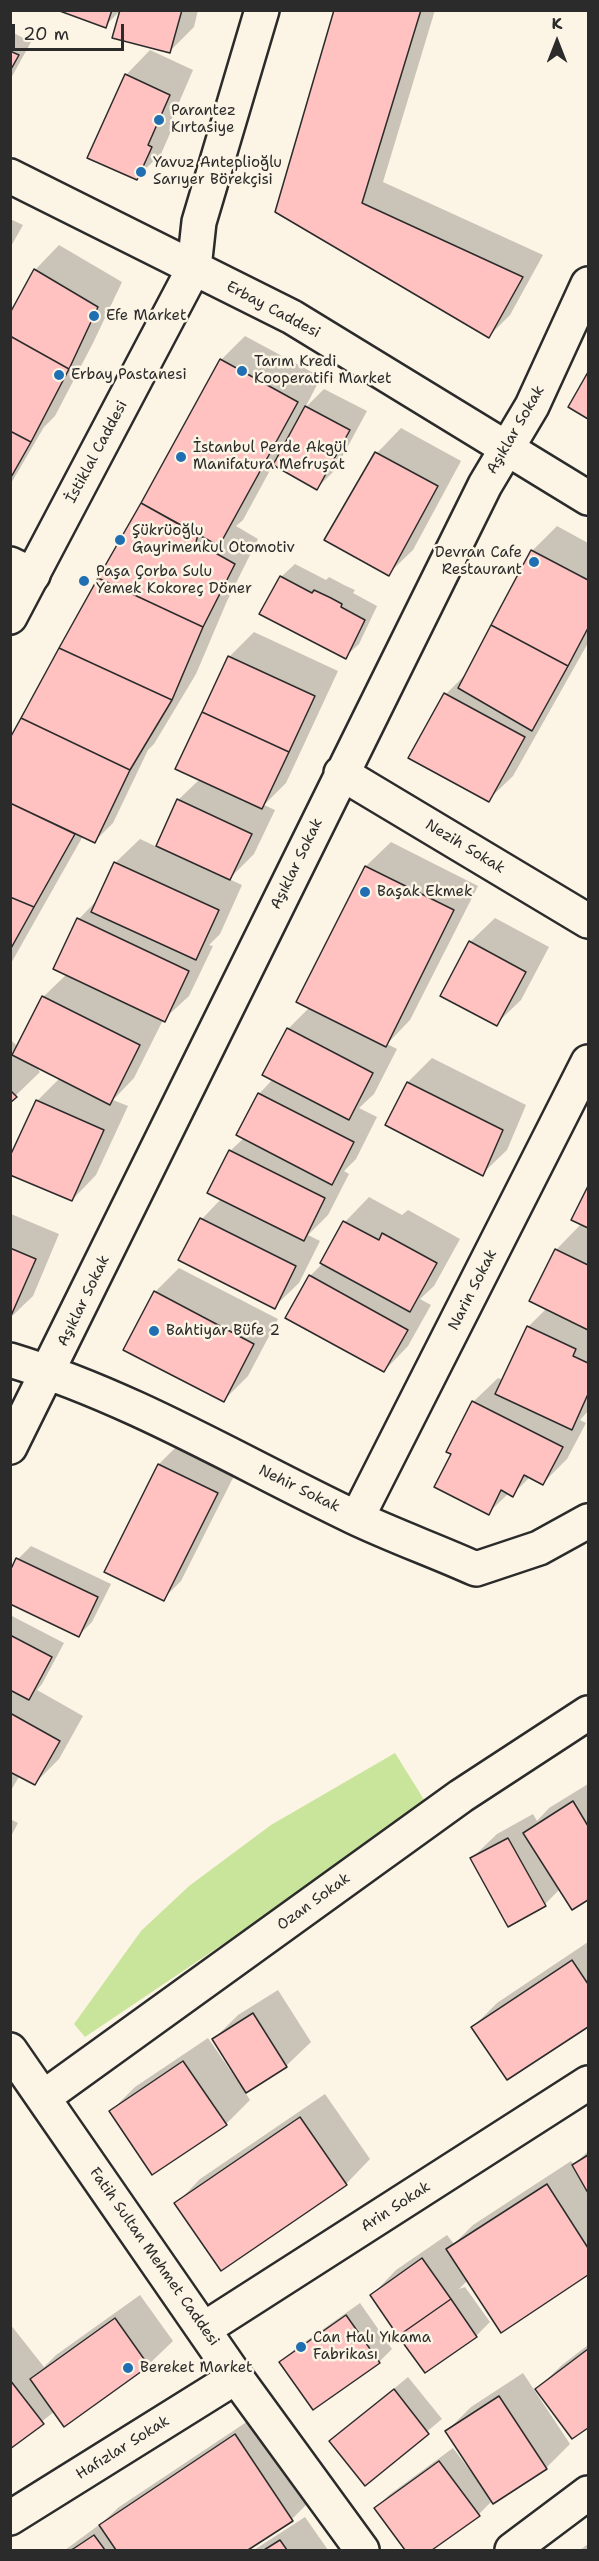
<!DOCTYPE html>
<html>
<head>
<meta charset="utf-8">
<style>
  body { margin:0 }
  #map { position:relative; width:599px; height:2561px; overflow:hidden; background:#fcf5e5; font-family:"Shantell Sans",sans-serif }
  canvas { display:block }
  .frame { position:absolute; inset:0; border:12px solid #2b2b2b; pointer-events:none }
  .north { position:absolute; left:527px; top:12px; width:60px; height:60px; -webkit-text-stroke:4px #fcf5e5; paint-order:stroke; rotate:0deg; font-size:16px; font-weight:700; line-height:24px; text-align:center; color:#2b2b2b }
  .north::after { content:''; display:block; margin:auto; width:21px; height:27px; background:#2b2b2b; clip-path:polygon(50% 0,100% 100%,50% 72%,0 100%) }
  .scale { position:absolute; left:12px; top:24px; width:112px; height:27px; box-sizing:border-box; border:3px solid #2b2b2b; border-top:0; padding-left:8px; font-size:18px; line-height:21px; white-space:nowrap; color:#2b2b2b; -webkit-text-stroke:4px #fcf5e5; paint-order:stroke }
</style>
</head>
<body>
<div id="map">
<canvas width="599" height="2561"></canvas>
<div class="frame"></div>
<div class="north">K</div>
<div class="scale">20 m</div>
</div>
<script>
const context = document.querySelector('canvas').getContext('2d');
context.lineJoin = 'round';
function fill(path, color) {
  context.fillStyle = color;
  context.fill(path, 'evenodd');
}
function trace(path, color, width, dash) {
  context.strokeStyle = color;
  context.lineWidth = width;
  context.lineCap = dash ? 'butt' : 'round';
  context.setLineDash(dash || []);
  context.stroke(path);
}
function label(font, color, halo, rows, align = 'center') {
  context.font = font + ' "Shantell Sans",sans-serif';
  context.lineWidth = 5;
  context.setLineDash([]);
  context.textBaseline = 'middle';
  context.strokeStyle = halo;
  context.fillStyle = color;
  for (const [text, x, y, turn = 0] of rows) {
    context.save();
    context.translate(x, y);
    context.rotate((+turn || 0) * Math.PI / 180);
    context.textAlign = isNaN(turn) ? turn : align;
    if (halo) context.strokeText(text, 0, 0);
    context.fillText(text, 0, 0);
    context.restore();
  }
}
const green = new Path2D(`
  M395 1753 428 1806 85 2037 74 2024 141 1931 189 1886 271 1825Z`);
const shadow = new Path2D(`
  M61 10H121L105 26Z
  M121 10H198L194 27 169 52Z
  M336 10H435L383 182 543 255 510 315 489 336 277 211Z
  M10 31 31 42 10 80Z
  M150 50 193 70 171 121 175 122 161 154 136 178 126 75Z
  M10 219 23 225 10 248Z
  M59 245 122 282 93 343 55 416 44 427 10 485V316L35 270Z
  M245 336 321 377 305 408 324 389 367 411 335 470 317 488 274 463 243 520 236 526 258 539 227 601 196 674 154 744 148 750 113 823 95 841 83 836 10 965V742L221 360Z
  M588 376V417L570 407Z
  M401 428 461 461 413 550 388 574 326 539 377 453Z
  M557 526 588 543V643L513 776 488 800 410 757 446 694 469 671 532 551Z
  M295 564 326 580 329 577 344 585 355 590 353 593 377 606 359 644 345 657 281 577Z
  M254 632 338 671 286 783 264 805 275 810 254 854 229 879 242 885 220 934 209 945 213 946 189 996 163 1020 134 1078 113 1100 128 1106 96 1175 72 1200 10 1175V1153L13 1154 37 1101 60 1078 35 1065 40 1072 10 1101V1039L18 1047 43 997 67 974 79 919 99 898 115 863 140 839 157 847 178 800 200 779 229 657Z
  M391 842 478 886 410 1020 387 1044 397 1049 374 1094 359 1108 377 1117 356 1159 344 1171 349 1174 328 1215 308 1235 320 1241 299 1283 274 1307 180 1259 202 1219 221 1199 230 1151 244 1138 259 1094 273 1079 288 1029 310 1007 298 1002 366 866Z
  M495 918 549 947 521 1000 496 1024 470 942Z
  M432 1058 526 1105 507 1150 482 1174 387 1124 408 1082Z
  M588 1189V1411L580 1420 586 1423 567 1459 543 1483 530 1477 512 1495 509 1493 488 1513 453 1454 473 1402 498 1378 503 1380 528 1327 547 1308 556 1250 582 1223 573 1219Z
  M369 1197 402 1215 408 1210 460 1239 434 1286 420 1299 431 1305 408 1346 384 1371 310 1276 323 1263 345 1222Z
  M11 1214 59 1234 33 1296 10 1318Z
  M179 1268 278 1319 248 1376 224 1400 155 1292Z
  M177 1446 235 1474 181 1581 163 1599 106 1571 159 1464Z
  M31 1546 111 1584 92 1622 79 1635 18 1559Z
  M10 1615 64 1643 42 1684 37 1690 83 1716 59 1759 35 1783 20 1775 10 1792Z
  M588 1784V1898L572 1908 560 1889 545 1904 472 1858 497 1834 533 1814 537 1821 549 1808Z
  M10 1819 18 1823 10 1838Z
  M588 1942V2025L507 2078 473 2027 497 2003Z
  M278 1990 311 2042 286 2066 245 2092 250 2100 226 2124 111 2111 135 2087 208 2038 237 2080 239 2078 214 2039 238 2015Z
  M325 2094 370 2159 346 2184 176 2204 200 2179Z
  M588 2151V2273L501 2331 468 2280 459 2289 465 2287 490 2322 476 2336 425 2371 372 2295 396 2270 447 2235 454 2244 473 2225 571 2161 574 2165Z
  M140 2295 173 2341 148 2365 65 2425 55 2411 10 2447V2324L44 2367 56 2355Z
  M360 2303 392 2349 379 2362H281L295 2349Z
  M588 2345V2426L573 2437 537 2389 562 2365Z
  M523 2373 570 2444 546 2468 493 2500 479 2514 429 2550H407L376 2508 389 2495 453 2448 472 2473 474 2472 447 2431 471 2407Z
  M408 2377 442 2419 365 2483 331 2441Z
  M254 2417 310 2501 292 2519 245 2550H65L103 2522 119 2507Z
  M305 2517 328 2550H254Z
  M588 2544V2550H580Z`);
const building = new Path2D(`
  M57 10H112L106 28Z
  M120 10H182L170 53 112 38Z
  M334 10H421L362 203 523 277 489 338 275 212Z
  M10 51 19 55 10 71Z
  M125 74 170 95 148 145 152 147 137 180 87 158Z
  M34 269 98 307 69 369 10 336V313Z
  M10 336 69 369 31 442 10 431Z
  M220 359 298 402 219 546 141 503Z
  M588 372V419L568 407Z
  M305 406 350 430 317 490 273 465Z
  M10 431 31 442 10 479Z
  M375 452 438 486 389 576 324 540Z
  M141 503 198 535 196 542 235 564 203 627 98 578Z
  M531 550 588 580V628L568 666 491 625Z
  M280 576 312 593 314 590 331 598 342 604 341 607 365 620 346 659 259 614Z
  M98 578 203 627 172 700 59 648Z
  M491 625 568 666 532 731 458 688Z
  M59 648 172 700 130 770 21 718Z
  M228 656 315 696 289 752 202 712Z
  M444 693 525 737 489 802 408 758Z
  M202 712 289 752 262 809 175 769Z
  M21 718 130 770 95 843 10 803V738Z
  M177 799 252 834 230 880 156 846Z
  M10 803 75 834 34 907 10 897Z
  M114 862 219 910 196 960 91 912Z
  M365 866 454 910 386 1047 296 1002Z
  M10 897 34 907 10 950Z
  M77 918 189 971 165 1022 53 969Z
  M469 941 526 972 497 1026 440 996Z
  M42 996 140 1045 110 1105 12 1055Z
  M287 1028 373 1073 349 1120 262 1075Z
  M407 1082 503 1130 483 1176 385 1125Z
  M10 1090 17 1097 10 1103Z
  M258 1093 354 1142 332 1185 236 1135Z
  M36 1100 104 1130 72 1201 10 1175V1156Z
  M229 1150 325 1198 304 1241 207 1193Z
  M588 1186V1228L571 1220Z
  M200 1218 296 1266 275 1309 178 1260Z
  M343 1221 379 1240 382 1233 437 1263 410 1312 320 1263Z
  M10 1248 36 1259 10 1318Z
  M555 1249 588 1265V1330L529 1301Z
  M309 1275 408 1330 384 1372 285 1318Z
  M154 1291 254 1344 224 1402 123 1350Z
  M527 1326 576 1349 573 1356 588 1363V1394L572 1430 495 1394Z
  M472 1401 563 1447 543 1485 524 1475 513 1497 501 1490 489 1515 434 1487 451 1454 446 1452Z
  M158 1464 218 1493 164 1601 104 1572Z
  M16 1558 98 1597 79 1637 10 1604V1571Z
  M10 1635 52 1657 29 1700 10 1690Z
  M10 1713 60 1741 35 1785 10 1772Z
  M573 1801 588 1826V1900L572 1910 523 1833Z
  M508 1838 546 1906 508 1927 470 1858Z
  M572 1960 588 1984V2027L507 2080 471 2027Z
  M253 2013 287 2067 246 2093 212 2039Z
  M183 2061 227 2125 152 2175 109 2111Z
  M300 2117 347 2185 221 2271 174 2203Z
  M588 2155V2193L572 2165Z
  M547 2184 588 2248V2275L501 2333 446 2249Z
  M422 2258 451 2299 398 2336 370 2295Z
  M451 2299 477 2337 425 2373 398 2336Z
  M346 2315 380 2363 313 2410 279 2362Z
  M115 2318 149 2366 64 2427 30 2379Z
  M588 2349V2428L572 2439 535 2389Z
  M10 2380 44 2424 10 2449Z
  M394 2389 429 2434 365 2486 329 2441Z
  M499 2396 547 2469 493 2504 445 2431Z
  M235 2434 293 2521 248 2550H116L99 2525Z
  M439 2461 480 2516 432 2550H405L374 2508Z
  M94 2535 105 2550H71L73 2549Z
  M280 2540 287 2550H264Z`);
const minor = new Path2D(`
  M10 564 33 575
  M341 773 588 921
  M10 1360C132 1397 241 1463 354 1517 394 1536 436 1551 476 1569L539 1548 588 1521
  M10 1447 485 485 532 406 588 284
  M357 1518 588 1062
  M44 2097 461 1796 588 1713
  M204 2329 588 2083
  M10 2518 236 2377
  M512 2550 588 2493`);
const tertiary = new Path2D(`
  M10 176 292 317 588 498
  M10 617 194 268 199 222 262 10
  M10 2050 236 2377 362 2550`);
const markers = [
  [159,120,6,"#1f6fb2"],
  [141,172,6,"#1f6fb2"],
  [94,316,6,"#1f6fb2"],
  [242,371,6,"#1f6fb2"],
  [59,375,6,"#1f6fb2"],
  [181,457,6,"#1f6fb2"],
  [120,540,6,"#1f6fb2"],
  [534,562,6,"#1f6fb2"],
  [84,581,6,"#1f6fb2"],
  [365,892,6,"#1f6fb2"],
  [154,1331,6,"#1f6fb2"],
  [301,2347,6,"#1f6fb2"],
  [128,2368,6,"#1f6fb2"]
];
const poiNames = [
  ["Parantez",171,111],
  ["Kırtasiye",171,128],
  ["Yavuz Anteplioğlu",153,163],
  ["Sarıyer Börekçisi",153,180],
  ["Efe Market",106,316],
  ["Tarım Kredi",254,362],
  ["Kooperatifi Market",254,379],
  ["Erbay Pastanesi",71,375],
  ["İstanbul Perde Akgül",193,448],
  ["Manifatura Mefruşat",193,465],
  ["Şükrüoğlu",132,531],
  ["Gayrimenkul Otomotiv",132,548],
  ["Devran Cafe",522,553,"right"],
  ["Restaurant",522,570,"right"],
  ["Paşa Çorba Sulu",96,572],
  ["Yemek Kokoreç Döner",96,589],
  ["Başak Ekmek",377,892],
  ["Bahtiyar Büfe 2",166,1331],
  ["Can Halı Yıkama",313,2338],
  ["Fabrikası",313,2355],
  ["Bereket Market",140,2368]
];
const streetNames = [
  ["Erbay Caddesi",273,310,28],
  ["Aşıklar Sokak",516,430,-60],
  ["İstiklal Caddesi",97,452,-62],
  ["Nezih Sokak",465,847,31],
  ["Aşıklar Sokak",297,864,-64],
  ["Narin Sokak",473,1290,-63],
  ["Aşıklar Sokak",84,1301,-64],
  ["Nehir Sokak",299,1489,26],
  ["Ozan Sokak",314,1902,-36],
  ["Arin Sokak",396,2207,-33],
  ["Fatih Sultan Mehmet Caddesi",154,2257,55],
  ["Hafızlar Sokak",123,2448,-32]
];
fill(green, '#c9e49b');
fill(shadow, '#0003');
fill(building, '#ffc2c1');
trace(building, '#2b2b2b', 1.5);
trace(minor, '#2b2b2b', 38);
trace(tertiary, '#2b2b2b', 38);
trace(minor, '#fcf5e5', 33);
trace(tertiary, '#fcf5e5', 33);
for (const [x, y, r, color] of markers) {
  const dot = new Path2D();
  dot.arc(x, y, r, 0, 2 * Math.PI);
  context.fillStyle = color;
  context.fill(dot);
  trace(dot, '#fcf5e5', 2);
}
label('15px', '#2b2b2b', '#fcf5e5', poiNames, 'left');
label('15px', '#2b2b2b', '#fcf5e5', streetNames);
</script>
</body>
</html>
